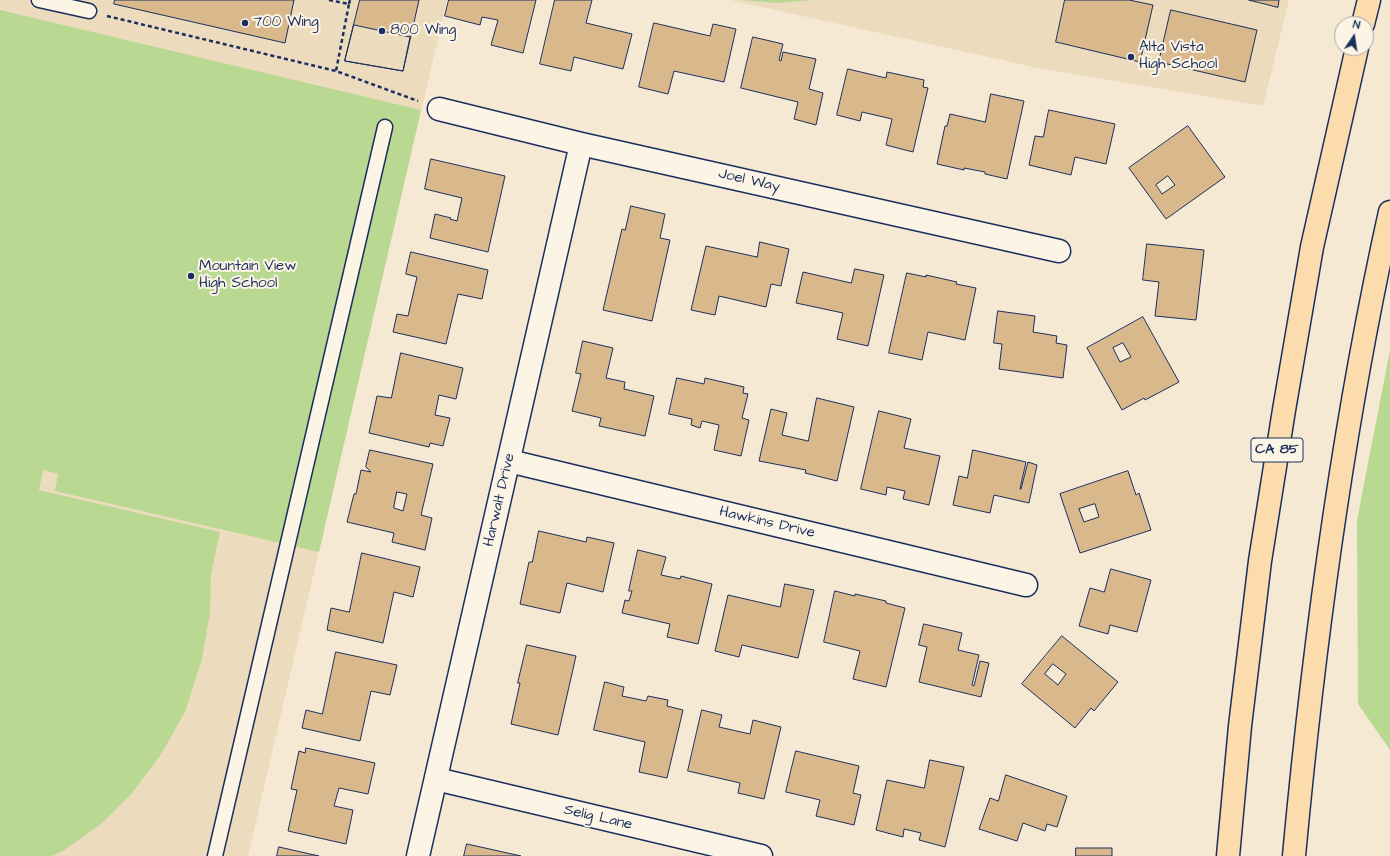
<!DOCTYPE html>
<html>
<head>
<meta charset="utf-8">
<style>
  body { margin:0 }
  #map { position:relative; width:1390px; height:856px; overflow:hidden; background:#f5e9d3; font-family:"Architects Daughter",sans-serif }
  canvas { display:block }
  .north { position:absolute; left:1334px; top:16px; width:40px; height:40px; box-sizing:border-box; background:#fcf5e5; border:1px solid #a2a6af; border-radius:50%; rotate:13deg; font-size:11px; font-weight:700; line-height:16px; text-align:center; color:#1b2f5e }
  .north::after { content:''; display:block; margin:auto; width:14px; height:18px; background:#1b2f5e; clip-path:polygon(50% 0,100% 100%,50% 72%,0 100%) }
</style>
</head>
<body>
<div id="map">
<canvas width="1390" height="856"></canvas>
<div class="north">N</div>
</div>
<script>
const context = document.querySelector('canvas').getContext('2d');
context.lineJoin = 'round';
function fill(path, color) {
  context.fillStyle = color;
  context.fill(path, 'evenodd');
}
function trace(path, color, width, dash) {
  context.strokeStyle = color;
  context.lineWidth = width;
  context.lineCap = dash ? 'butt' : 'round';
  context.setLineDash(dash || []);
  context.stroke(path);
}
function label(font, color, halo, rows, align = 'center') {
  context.font = font + ' "Architects Daughter",sans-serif';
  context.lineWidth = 4;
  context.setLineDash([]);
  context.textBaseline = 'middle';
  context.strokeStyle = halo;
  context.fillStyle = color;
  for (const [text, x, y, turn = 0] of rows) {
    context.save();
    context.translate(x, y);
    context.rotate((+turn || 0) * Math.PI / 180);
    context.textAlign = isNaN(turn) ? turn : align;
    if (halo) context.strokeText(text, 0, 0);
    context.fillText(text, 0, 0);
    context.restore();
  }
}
const built = new Path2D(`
  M0 0H447L248 856H0Z
  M730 0H1289L1263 106 1038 68Z`);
const green = new Path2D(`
  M742 0H813L777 3Z
  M0 10 421 110 319 552 55 491 58 474 43 470 39 490 220 532 211 574 210 612 202 659 185 712 160 756 132 793 100 825 63 851 52 856H0Z
  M1390 350V750L1358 704 1357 520Z`);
const building = new Path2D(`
  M115 0H294L285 43 114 4Z
  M360 0H419L403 71 345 61Z
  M449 0H536L523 53 491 45 498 20 482 17 480 25 445 16Z
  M555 0H592L586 23 632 34 623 69 574 57 571 71 540 64Z
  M1065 0H1129L1153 5 1140 62 1056 42Z
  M1249 0H1279L1278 7Z
  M1171 10 1257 30 1245 82 1159 62Z
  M654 23 710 36 713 24 736 29 724 82 674 71 668 94 639 87Z
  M354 25 410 37 403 71 345 61Z
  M753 37 783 44 779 60 781 61 783 52 816 59 809 89 823 93 816 125 794 119 798 102 741 88Z
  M848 69 886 78 887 72 924 80 923 87 928 88 913 152 886 145 892 119 862 112 860 121 837 115Z
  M991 94 1024 101 1007 179 985 174V172L964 168V170L937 164 945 126H947L950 114 985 122Z
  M1049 110 1115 124 1106 164 1075 157 1071 175 1029 165 1035 136 1043 137Z
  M1188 126 1225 177 1166 219 1129 168ZM1168 176 1175 185 1162 194 1156 185Z
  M431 159 505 176 488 252 430 238 435 214 451 218 450 219 457 221 462 198 425 189Z
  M631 206 665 214 660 238 670 240 652 321 603 310 622 229 625 230Z
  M760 242 789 249 781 286 771 284 766 307 719 296 715 315 691 310 706 246 757 257Z
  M1147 244 1204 250 1196 320 1155 316 1159 282 1143 280Z
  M411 252 488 270 482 299 458 294 446 344 393 332 397 314 408 316 417 277 406 274Z
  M855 269 884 275 868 346 837 339 843 313 796 303 803 272 851 283Z
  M907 273 926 277V275L957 282 956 284 976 288 965 340 928 332 922 360 889 353Z
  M998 311 1035 316 1033 332 1057 336 1056 343 1067 345 1063 378 999 369 1002 344 994 343Z
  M1143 317 1179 382 1145 400 1144 398 1122 410 1087 348ZM1123 343 1131 357 1120 362 1113 348Z
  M583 341 613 348 606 378 625 382 624 389 654 396 645 436 599 426 601 418 572 411 581 374 576 373Z
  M401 353 463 368 456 399 439 395 435 415 450 418 443 446 430 443 429 447 369 433 377 396 391 398Z
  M677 378 704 384 705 378 744 387 743 393 748 394 742 418 749 420 741 456 714 450 719 425 702 421 700 428 691 425 692 419 669 414Z
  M817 398 854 407 837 481 805 473 806 470 759 461 771 409 787 413 782 435 808 441Z
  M879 411 911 419 904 448 940 456 929 505 903 499 905 491 887 487 886 495 861 489Z
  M370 450 433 464 421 515 432 518 425 550 392 542 394 533 347 522 354 494H356L361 470 371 472 366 467ZM397 492 407 494 403 511 394 508Z
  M973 450 1026 462 1020 489H1021L1028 462 1037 465 1029 503 994 495 990 513 953 505 959 476 967 478Z
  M1128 471 1136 495 1139 493 1151 530 1080 553 1060 494ZM1095 504 1099 517 1084 522 1079 509Z
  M539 531 586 542 587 537 614 543 603 592 567 583 560 613 520 604 529 562H532Z
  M638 550 666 557 661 575 680 579 681 576 712 584 698 644 667 637 670 624 622 613 625 600 629 601 632 591H629Z
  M362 553 420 567 413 597 394 592 383 643 327 630 331 608 349 612Z
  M1111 569 1151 580 1137 632 1110 625 1108 634 1079 626 1090 588 1104 592Z
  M785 584 814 590 798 658 742 645 739 657 715 651 728 595 780 607Z
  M835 591 855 596V594L886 601V603L905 608 886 687 853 679 860 651 824 642Z
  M924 624 962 633 958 650 979 655 972 685 974 686 980 661 989 663 981 697 919 682 927 647 919 645Z
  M1062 636 1118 682 1094 711 1091 708 1075 728 1022 684ZM1053 664 1066 674 1058 685 1045 674Z
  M527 645 576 656 558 735 511 724 520 683H518Z
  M336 652 397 665 390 695 371 691 360 741 302 728 306 710 322 714Z
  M605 682 624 687 622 696 646 701 648 696 668 700 667 706 683 710 667 778 639 772 645 742 594 730Z
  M702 710 722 715 719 727 750 734 753 720 781 727 764 799 738 793 740 783 688 771Z
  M306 748 375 763 368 794 339 788 334 806 353 810 346 844 288 831 297 790 291 789 299 751 305 753Z
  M796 751 859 766 853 793 861 795 854 825 816 816 820 800 786 792Z
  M930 760 964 767 945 847 919 840 921 833 904 829 903 837 876 830 887 780 924 788Z
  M1006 775 1067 796 1057 827 1047 824 1045 831 1023 823 1017 841 979 829 990 798 998 801Z
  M467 844 521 856H464Z
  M279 847 319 856H277Z
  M1076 848H1112V856H1076Z`);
const path = new Path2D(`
  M329 0 349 4 336 71
  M349 4 350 0
  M107 16 336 71 418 101`);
const service = new Path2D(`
  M39 0 89 11
  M215 856 385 127`);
const minor = new Path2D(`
  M439 109 581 144 1059 251
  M509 461 1026 585
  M436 779 761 856
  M418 856 581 144`);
const motorway = new Path2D(`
  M1363 24 1369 0
  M1228 856 1240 726 1260 561 1284 410 1312 247 1357 48
  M1294 856C1314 640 1343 424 1390 212`);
const markers = [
  [245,23,4,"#1b2f5e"],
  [382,31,4,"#1b2f5e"],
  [1131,57,4,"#1b2f5e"],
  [191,276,4,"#1b2f5e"]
];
const shields = [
  [1277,450,52]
];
const shieldNames = [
  ["CA 85",1277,450]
];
const poiNames = [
  ["700 Wing",253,23],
  ["800 Wing",390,31],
  ["Alta Vista",1139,48],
  ["High School",1139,65],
  ["Mountain View",199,267],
  ["High School",199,284]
];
const streetNames = [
  ["Joel Way",749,181,13],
  ["Harwalt Drive",500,500,-77],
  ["Hawkins Drive",767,523,13],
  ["Selig Lane",598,818,13]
];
fill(built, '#eddbbe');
fill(green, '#b9d992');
fill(building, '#d9b98c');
trace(building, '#1b2f5e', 1);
trace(service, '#1b2f5e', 17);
trace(minor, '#1b2f5e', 25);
trace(motorway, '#1b2f5e', 25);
trace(path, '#1b2f5e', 2.5, [4, 3]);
trace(service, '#fcf5e5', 14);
trace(minor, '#fcf5e5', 22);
trace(motorway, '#fcdcac', 22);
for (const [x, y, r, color] of markers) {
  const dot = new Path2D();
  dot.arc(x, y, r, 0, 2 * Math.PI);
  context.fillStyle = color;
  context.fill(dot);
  trace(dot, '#fcf5e5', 1.5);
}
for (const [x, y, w] of shields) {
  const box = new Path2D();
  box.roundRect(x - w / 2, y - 12, w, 24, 3);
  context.fillStyle = '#fcf5e5';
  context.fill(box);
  trace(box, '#1b2f5e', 1);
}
label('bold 14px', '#1b2f5e', null, shieldNames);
label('15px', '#1b2f5e', '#fcf5e5', poiNames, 'left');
label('15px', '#1b2f5e', '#fcf5e5', streetNames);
</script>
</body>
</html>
